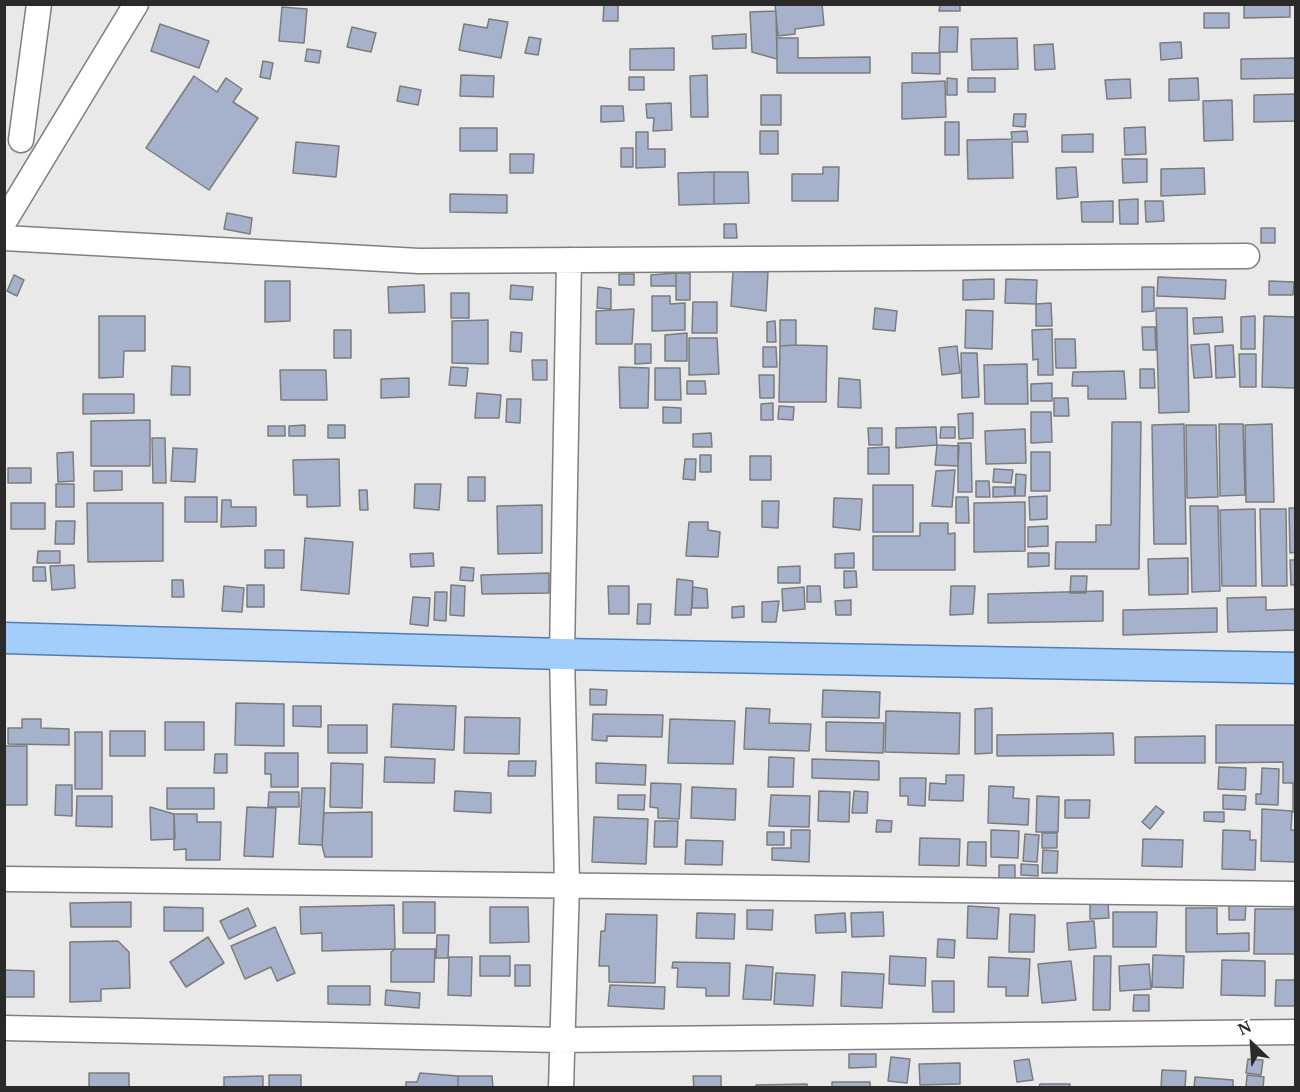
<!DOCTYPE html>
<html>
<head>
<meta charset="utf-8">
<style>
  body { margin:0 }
  #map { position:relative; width:1300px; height:1092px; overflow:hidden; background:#e9e9ea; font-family:"Noto Serif",serif }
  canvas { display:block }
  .frame { position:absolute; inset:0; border:6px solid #2a2a2a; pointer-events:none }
  .north { position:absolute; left:1222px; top:1014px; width:60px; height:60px; -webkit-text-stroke:4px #fff; paint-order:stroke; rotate:335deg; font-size:16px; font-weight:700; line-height:24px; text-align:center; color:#2a2a2a }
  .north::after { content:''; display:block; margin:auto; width:21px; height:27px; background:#2a2a2a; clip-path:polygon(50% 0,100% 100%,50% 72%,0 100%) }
</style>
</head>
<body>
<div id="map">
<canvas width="1300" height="1092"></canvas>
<div class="frame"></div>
<div class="north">N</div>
</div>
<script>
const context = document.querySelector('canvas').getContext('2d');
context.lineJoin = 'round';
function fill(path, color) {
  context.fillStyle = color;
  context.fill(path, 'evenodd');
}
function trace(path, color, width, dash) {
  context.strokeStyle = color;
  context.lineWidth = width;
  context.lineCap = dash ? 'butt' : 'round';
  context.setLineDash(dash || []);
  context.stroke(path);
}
const building = new Path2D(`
  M604 4H618V21H603Z
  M775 4H822L824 25 795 29V34L778 36Z
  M940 4H960V11H939Z
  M1244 4H1290V17L1244 18Z
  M282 7 307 9 304 43 279 41Z
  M776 11 777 59 752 52 750 12Z
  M1204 13H1229V28H1204Z
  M489 19 508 22 501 58 459 50 464 24 487 28Z
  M160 24 209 41 199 68 151 51Z
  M352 27 376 33 371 52 347 47Z
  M940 27H958L957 52H939Z
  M746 34V48L713 49 712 36Z
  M529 37 541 39 538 55 525 53Z
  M777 38H798V58L870 57V73H777Z
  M1017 38 1018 69 972 70 971 39Z
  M1181 42 1182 58 1161 60 1160 43Z
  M1053 44 1055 69 1035 70 1034 45Z
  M674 48V70H630V49Z
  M307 49 321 51 319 63 305 61Z
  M912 53H940V74L912 73Z
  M1296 58V78L1241 79V59Z
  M263 61 273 63 270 79 260 77Z
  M461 75 494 76 493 97 460 96Z
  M707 75 708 117H691L690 76Z
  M194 76 217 92 226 78 242 89 233 102 258 118 209 190 146 148Z
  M629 77H644V90H629Z
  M947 78 957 79V95H947Z
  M968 78H995V92H968Z
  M1198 78 1199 100 1169 101V79Z
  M1130 79 1131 98 1107 99 1105 80Z
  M945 81 946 117 902 119V83Z
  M400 86 421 90 418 105 397 101Z
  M1296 94V121L1254 122V95Z
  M761 95H781V125H761Z
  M1232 100 1233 140 1204 141 1203 101Z
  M671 103 672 130 653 131 654 118H647L646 104Z
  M601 106H623L624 121 601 122Z
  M1014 114H1026L1025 127 1013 126Z
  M945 122H959V155H945Z
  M1145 127 1146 154 1125 155 1124 128Z
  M460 128H497V151H460Z
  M760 131H778V154H760Z
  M1027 131 1028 142H1012L1013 178 968 179 967 140 1012 139 1011 132Z
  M636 132H648V149H665V167L636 168Z
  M1093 134V152H1062V135Z
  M296 142 339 146 336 177 293 173Z
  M621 148H633V167H621Z
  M510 154H534L533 173H510Z
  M1122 159H1147V182L1123 183Z
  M823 167H839L838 201H792V174H823Z
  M1076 167 1078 197 1057 199 1056 168Z
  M1204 168 1205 194 1161 196V169Z
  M714 172V204L679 205 678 173Z
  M714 172H748L749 203 714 204Z
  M450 194 507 195V213L450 212Z
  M1138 199V224H1120L1119 200Z
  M1113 201V222H1082L1081 202Z
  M1145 201H1163L1164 221 1146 222Z
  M227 213 252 218 250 234 224 229Z
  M724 224H736L737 238H724Z
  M1261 228H1275V243H1261Z
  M733 271 768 272 766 311 731 306Z
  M676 273H690V300H676Z
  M676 273V286H651V275Z
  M619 274H634V285H619Z
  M14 275 24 280 17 296 7 291Z
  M1158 277 1226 280 1225 299 1157 296Z
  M994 279V299L963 300V280Z
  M1006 279 1037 280 1036 304 1005 303Z
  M265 281H290V321L265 322Z
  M1269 281 1294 282 1293 295H1269Z
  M424 285 425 312 389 313 388 287Z
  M511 285 533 287 532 300 510 299Z
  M598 287 611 289V309L597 308Z
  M1142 287H1154V311L1142 312Z
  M451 293H469V318H451Z
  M652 296H670V304L685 303V330L652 331Z
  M693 302H717V333H692Z
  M1051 303 1052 326H1036V304Z
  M875 308 897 311 895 331 873 329Z
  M1156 308H1187L1189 412 1159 413Z
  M634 309 632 344H596V311Z
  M966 310 993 311 992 349 965 348Z
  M99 316H145V351H124L123 377 99 378Z
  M1255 316V349H1241V317Z
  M1264 316 1296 317 1295 388 1262 387Z
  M1222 317 1223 332 1194 334 1193 318Z
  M488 320V364L452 363V321Z
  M780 320H796V345L780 346Z
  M775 321 776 342H767V322Z
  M1142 327H1155L1156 350H1143Z
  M1052 329 1053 375H1038V359L1033 360 1032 330Z
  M334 330H351V358H334Z
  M511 332 522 333 521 352 510 351Z
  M687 333V361H665V335Z
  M689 338H717L719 374 689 375Z
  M1055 339H1075L1076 368H1056Z
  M635 344H651V363L635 364Z
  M1209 344 1212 377 1194 378 1191 345Z
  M796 345 827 346 826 402H779L780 346Z
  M1233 345 1235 377 1216 378 1215 346Z
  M957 346 960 373 942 375 939 348Z
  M763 347H776L777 367H763Z
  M961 353H977L979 397 962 398Z
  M1239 354H1256V387H1240Z
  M532 360H547V380H533Z
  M1027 364 1028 404H985L984 365Z
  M172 366 190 367V395H171Z
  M451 367 468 368 466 386 449 385Z
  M619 367 649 368 648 408H620Z
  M655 368H680L681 400H655Z
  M1140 369H1154L1155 388H1140Z
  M280 370H326L327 400H281Z
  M1124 371 1126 399H1088V386H1072L1073 372Z
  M759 375H774V398H760Z
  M409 378V397L381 398V379Z
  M839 378 860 380 861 408 838 407Z
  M687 381H705L706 394H687Z
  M1052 383V401H1031V384Z
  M477 393 501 395 499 418H475Z
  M83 394H134V413L83 414Z
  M1054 398H1068L1069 416H1054Z
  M507 399H521L520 423 506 422Z
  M773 403V420H761V404Z
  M779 406 794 407 793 420 778 419Z
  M663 407 681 408V423H663Z
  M1031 412H1051L1052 442 1031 443Z
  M973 413V438L959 439 958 414Z
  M150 420V466H91V421Z
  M1112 422H1141L1139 569H1055L1056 542H1096V525H1111Z
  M1184 424 1186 544H1154L1152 425Z
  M1219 424H1243L1245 495 1220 496Z
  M1272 424 1274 502H1246L1245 425Z
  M305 425V436H289V426Z
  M328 425H345V438H328Z
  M1186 425H1216L1218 497 1187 498Z
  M268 426H285V436H268Z
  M936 427 937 445 896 448V428Z
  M941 427H955V438H940Z
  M868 428H882V445H869Z
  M1025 429 1026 463 986 464 985 431Z
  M711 433 712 447H693V434Z
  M152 438H165L166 483H153Z
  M958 443H971L972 492H958Z
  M937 445 959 446 958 466 935 465Z
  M889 447V474H868V448Z
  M173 448 197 449 195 482 171 481Z
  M73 452 74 481 58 482 57 453Z
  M1031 452H1050V491H1031Z
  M700 455H711V472H700Z
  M750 456H771V480H750Z
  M339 459 340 506 307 507V495H294L293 460Z
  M685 459H696L695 480 683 479Z
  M8 468H31V483H8Z
  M994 469 1013 470 1011 483 993 482Z
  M955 470 952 507 932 506 936 471Z
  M94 471H122V490L94 491Z
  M1016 474 1026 475 1025 496H1015Z
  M468 477H485V501H468Z
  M976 481H989L990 497H976Z
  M56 484H74V507H56Z
  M415 484H441L439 510 414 508Z
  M873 485H913V532H873Z
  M993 487H1014L1015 496 993 497Z
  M359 490H367L368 510H360Z
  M1047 496V519L1030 520 1029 497Z
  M185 497H217V522H185Z
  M956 497H968L969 523H956Z
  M834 498 862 499 860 530 833 527Z
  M222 500H231V507H256V526L221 527Z
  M762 501H779L778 528 762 527Z
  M1025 502V551L974 552V503Z
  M11 503H45V529H11Z
  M87 503H163V561L88 562Z
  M542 505V553L498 554 497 506Z
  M1190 506H1218L1220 591 1192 592Z
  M1289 508H1296V552L1290 553Z
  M1255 509 1256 586H1222L1220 510Z
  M1260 509H1286L1287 586H1262Z
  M56 521H75L74 544H55Z
  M689 522H708V530L720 532 718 557 686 556Z
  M920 523H948V534L955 533V570H873V536H920Z
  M1048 526V546L1028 547V527Z
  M305 538 353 542 349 594 301 590Z
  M265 550H284V568H265Z
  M38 551H60V563H37Z
  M433 553 434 566 411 567 410 554Z
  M854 553V568H835V554Z
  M1028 553H1049V566L1028 567Z
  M1188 558V594L1149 595 1148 559Z
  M1290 560H1296V585H1291Z
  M74 565 75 588 52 590 50 566Z
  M800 566V583H778V567Z
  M33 567H45L46 581H33Z
  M461 567 474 568 473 581 460 580Z
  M844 571H856L857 587 844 588Z
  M549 573V593L482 594 481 575Z
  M1071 576H1087L1086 593H1070Z
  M677 579 693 581 691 615H675Z
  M172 580H183L184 597H172Z
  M247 585H264V607H247Z
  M451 585 465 586 464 616 450 615Z
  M224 586 244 588 242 612 222 611Z
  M608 586H629V614H609Z
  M807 586H820L821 602H807Z
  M951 586H975L973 614 950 615Z
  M693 587 707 589 708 608H692Z
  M804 587 805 609 783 611 782 589Z
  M1103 591V621L988 623V594Z
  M435 592H447L446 621 434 620Z
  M413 597 430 598 428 626 410 624Z
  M1266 597V610L1296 609V630L1228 632 1227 598Z
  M851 600V615H836L835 601Z
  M779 601 776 622H762V602Z
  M638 604H651L650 624H637Z
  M744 606V617L732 618V607Z
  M1217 608V632L1123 635V610Z
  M590 689 607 690 606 705H590Z
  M823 690 880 692 879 718 822 717Z
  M236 703 284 704V746L235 745Z
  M393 704 456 706 454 750 391 747Z
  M293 706H321V727L293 726Z
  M746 708 770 709 769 723 811 724 809 751 744 749Z
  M992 708V753L975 754V709Z
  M886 711 960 713 959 754 885 752Z
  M593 714 663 715 662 737 607 736V741L592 740Z
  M465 717 520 718 519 754 464 753Z
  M22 719H41V728L69 729V745L8 744V728H22Z
  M670 719 735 721 733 764 668 763Z
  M165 722H204V750H165Z
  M826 722 884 723 883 753 826 751Z
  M328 725H367V753H328Z
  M1216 725H1296V812H1293V783H1283V762L1216 763Z
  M110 731H145V756H110Z
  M75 732H102V789H75Z
  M1113 733 1114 755 997 756V735Z
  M1205 736V763H1135V737Z
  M4 746H27V805H4Z
  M265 753H298V787H271V774H265Z
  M215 754H227V773H214Z
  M385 757 435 759 434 783 384 782Z
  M769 757 794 758 793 787H768Z
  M812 759 879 761V780L812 778Z
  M509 761H536L535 776H508Z
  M331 763 363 764 362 808 330 807Z
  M596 763 646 765 645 785 596 783Z
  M1219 767 1246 768 1245 790 1218 789Z
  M1262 768 1279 769 1278 805 1256 804V794H1261Z
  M946 775H964L963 801 929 800 930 783 946 784Z
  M900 778H926L925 806 908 805V796H900Z
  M651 783 681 784 679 819 658 818V808L650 807Z
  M56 785H72V816L55 815Z
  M989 786 1014 787 1013 798 1029 799 1028 825 988 823Z
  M692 787 736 789 735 820 691 818Z
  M167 788H214V809H167Z
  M302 788H325L322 845 299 844Z
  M455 791 491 793V813L454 811Z
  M819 791 850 792 849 822 818 821Z
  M854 791 868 792 867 813H852Z
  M269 792H299V807H268Z
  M618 795H645L644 810 618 809Z
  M771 795 810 796 809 827 769 826Z
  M1223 795 1246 796 1245 810 1223 809Z
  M77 796H112V827L76 826Z
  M1037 796 1059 797 1058 832H1036Z
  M1065 800H1090L1089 818H1065Z
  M1156 806 1164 812 1150 829 1142 822Z
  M150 807 174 814 175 839 151 840Z
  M247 807 276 808 273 857 244 856Z
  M1262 809 1292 811 1291 830H1296V862L1261 861Z
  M372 812V857H325L322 845 324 813Z
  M1204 812H1224V822L1204 821Z
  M174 814H197V822H221L220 860H186V849L174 850Z
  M594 817 648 819 646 864 592 862Z
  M877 820 892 821 891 832H876Z
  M655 821H678L677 847H654Z
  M791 830H810L809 862 772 860V848H791Z
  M991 830 1019 831 1018 858 991 857Z
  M1223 830 1250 831V840H1256L1255 870 1222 869Z
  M767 832H784V845H767Z
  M1042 833H1057V848H1042Z
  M1025 834 1039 835 1037 862 1023 861Z
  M920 838 960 839 959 866 919 865Z
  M1143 839 1183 840 1182 867 1142 866Z
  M686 840 723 841 722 865 685 864Z
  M968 842H986V866L967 865Z
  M1043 850 1058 851 1057 873H1042Z
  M1021 864 1038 865V876L1021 875Z
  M999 865H1015V880L999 879Z
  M131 902V927H71L70 903Z
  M403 902H435V933H403Z
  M1090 903H1108L1109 918 1090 919Z
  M394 905 395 949 322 951V933L301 934 300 907Z
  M1229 905H1246L1245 920H1229Z
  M968 906 999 908 997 939 967 938Z
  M164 907 203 908V931H164Z
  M490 907H528L529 942 490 943Z
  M248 908 256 926 229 939 220 921Z
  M1186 908H1217V934L1249 933V951L1186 952Z
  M1255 909H1296V954H1254Z
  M747 910H773L772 930 747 929Z
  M883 912 884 936 852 937 851 913Z
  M1113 912H1157L1156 947H1113Z
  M697 913 735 914 734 939 696 938Z
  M845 913 846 932 816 933 815 915Z
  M606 914 657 915 655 983 609 982V966H599L601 931H605Z
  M1010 914 1035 915 1034 952H1009Z
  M1094 921 1096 948 1069 950 1067 923Z
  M275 927 295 973 277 981 271 967 245 979 231 946Z
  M437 935H449L448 958H436Z
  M208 937 224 963 186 987 170 962Z
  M938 939 955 940 954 958 937 957Z
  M118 941 129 952 130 988 101 989V1001L70 1002V942Z
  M395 949H435L434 982H391V952Z
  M1153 955 1184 956 1183 988 1152 987Z
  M480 956H510V976H480Z
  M890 956 926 958 925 986 889 984Z
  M1094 956H1111L1110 1010H1093Z
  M449 957H472L471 996 448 995Z
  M989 957 1030 959 1028 996H1006V987H988Z
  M1222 960 1265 961V996L1221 995Z
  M1071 961 1076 1000 1042 1003 1038 964Z
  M673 962 730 963 729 996H706V988L677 987 678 968H672Z
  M1149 964 1151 989 1120 991 1119 966Z
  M515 965H530V986H515Z
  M746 965 773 967 771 1000 743 999Z
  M4 970 34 971V997H4Z
  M842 972 884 974 882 1008 841 1006Z
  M776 973 815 975 813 1006 774 1004Z
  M1276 980H1296V1006H1275Z
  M932 981H954V1012H933Z
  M610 985 665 987 664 1009 608 1006Z
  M328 986H370V1005L328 1004Z
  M386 990 420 993 419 1008 385 1005Z
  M1134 995H1149V1011H1133Z
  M849 1054H876V1067L849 1068Z
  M891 1057 910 1059 907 1083 888 1081Z
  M1029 1059 1033 1080 1017 1082 1014 1061Z
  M1248 1059 1263 1060 1261 1075 1246 1073Z
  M960 1063V1084L920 1085 919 1064Z
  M1162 1070 1186 1071 1185 1088H1161Z
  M89 1073H129V1088H89Z
  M420 1073 458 1076V1088H406V1082H417Z
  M269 1075H301V1088H269Z
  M1247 1075 1264 1077 1263 1088H1246Z
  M263 1076V1088H224V1077Z
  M458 1076H492L493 1088H458Z
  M693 1076H721V1088H694Z
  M1195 1077 1233 1080V1088H1194Z
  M832 1082H870V1088H832Z
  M807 1084V1088H756V1085Z
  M1040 1084H1070V1088H1039Z`);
const minor = new Path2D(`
  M21 140 39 4
  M4 222 136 4
  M4 238 419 261 1247 256
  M4 879 1296 894
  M4 1028 560 1040 1296 1032
  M561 1088 567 884 562 654 569 260`);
const major = new Path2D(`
  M4 638 562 654 1296 668`);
fill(building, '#a6b1cb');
trace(building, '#7c7c7d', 1.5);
trace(minor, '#7f7f80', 27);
trace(major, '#517eb0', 33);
trace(minor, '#fff', 24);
trace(major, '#a3cdfb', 30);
</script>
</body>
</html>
